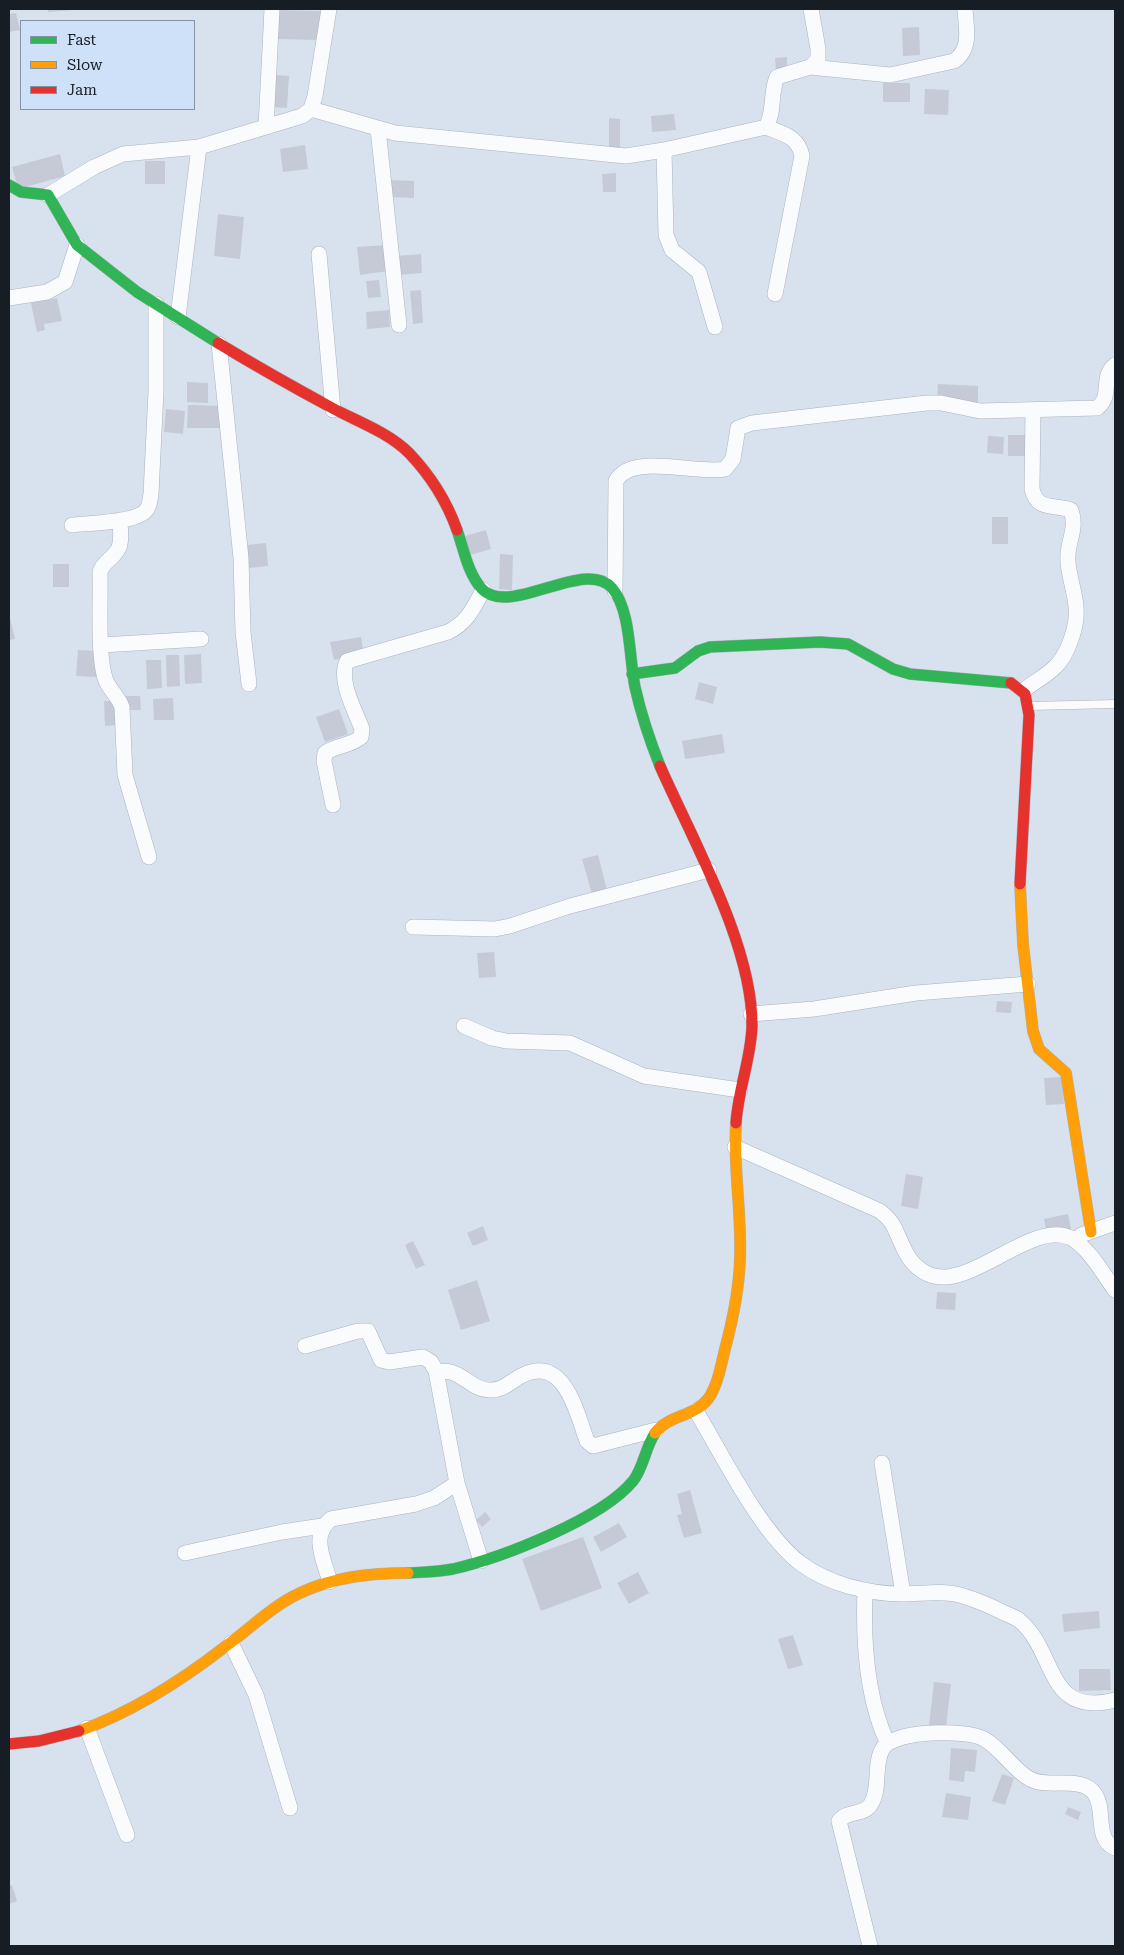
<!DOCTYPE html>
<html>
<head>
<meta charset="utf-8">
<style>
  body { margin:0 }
  #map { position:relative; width:1124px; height:1955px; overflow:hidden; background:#d8e2ef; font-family:"Roboto Serif",serif }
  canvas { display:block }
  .frame { position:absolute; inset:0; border:10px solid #171d25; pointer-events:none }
  .legend { position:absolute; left:20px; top:20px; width:175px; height:90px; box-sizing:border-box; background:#cfe1f8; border:1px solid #8593a4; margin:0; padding:6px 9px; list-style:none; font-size:15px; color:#171d25 }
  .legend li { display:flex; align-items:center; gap:10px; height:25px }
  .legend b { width:25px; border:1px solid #8593a4 }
</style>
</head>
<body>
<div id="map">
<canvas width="1124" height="1955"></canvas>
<div class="frame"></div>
<ul class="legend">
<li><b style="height:6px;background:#30b455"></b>Fast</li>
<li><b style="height:6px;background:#ff9f0a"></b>Slow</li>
<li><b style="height:6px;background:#e5322d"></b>Jam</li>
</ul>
</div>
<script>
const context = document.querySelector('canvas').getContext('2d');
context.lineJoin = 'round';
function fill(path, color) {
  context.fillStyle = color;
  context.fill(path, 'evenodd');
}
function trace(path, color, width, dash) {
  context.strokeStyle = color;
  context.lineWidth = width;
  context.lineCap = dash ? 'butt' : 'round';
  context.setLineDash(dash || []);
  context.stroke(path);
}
const building = new Path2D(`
  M48 9H74V10L48 12Z
  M277 10 321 11 320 40 277 39Z
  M16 13 20 30 9 32V14Z
  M919 27 920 55 903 56 902 28Z
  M787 57V71H776L775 58Z
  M274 75 289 76 287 108 272 107Z
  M883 83H910V102H883Z
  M925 89 949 90 948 115 924 114Z
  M674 114 676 130 652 132 651 116Z
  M609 118 620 119V152H609Z
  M305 145 308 169 283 172 280 149Z
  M60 154 65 176 18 189 12 167Z
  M145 161H165V184H145Z
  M616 173V192H603L602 174Z
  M390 180 414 181V198L389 197Z
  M218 214 244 217 240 259 214 256Z
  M385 245 388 271 360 275 357 247Z
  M421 254 422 273 397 275 396 256Z
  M379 280 381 297 368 298 366 281Z
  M421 290 423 323 413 324 410 291Z
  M57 298 62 321 44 324 45 330 37 332 31 303Z
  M389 310 390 327 367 329 366 312Z
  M187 382 208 383V403L187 402Z
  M938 384 978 386V403L937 400Z
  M188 405 223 406 222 428H187Z
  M166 409 185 411 183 434 164 432Z
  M1008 435H1025V456H1008Z
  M988 436 1004 437 1003 454 987 453Z
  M992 517H1008V544H992Z
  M486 530 491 549 470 555 465 536Z
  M266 543 268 566 249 568 247 545Z
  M500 554 513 555 512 590 499 589Z
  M53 564H69V587H53Z
  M9 613 15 639 9 640Z
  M361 637 364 655 334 660 330 642Z
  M78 650 98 651 96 677 76 676Z
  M201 654 202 683 185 684 184 655Z
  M166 655H179L180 686 167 687Z
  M146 660H161L162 688 147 689Z
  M699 682 717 687 713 704 695 699Z
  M125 696H140L141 710H126Z
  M173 698 174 720H154L153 699Z
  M104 701H117V725L105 726Z
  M339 709 348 734 325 742 316 717Z
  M722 734 725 753 685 759 682 741Z
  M598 855 607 890 592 894 582 859Z
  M494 952 496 977 479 978 477 953Z
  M997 1001 1012 1002 1011 1013 996 1012Z
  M1062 1077 1064 1104 1046 1105 1044 1078Z
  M906 1174 923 1177 918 1209 901 1206Z
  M1068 1214 1071 1229 1047 1234 1044 1219Z
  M483 1226 488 1240 473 1246 467 1233Z
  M413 1241 425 1265 416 1269 405 1245Z
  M477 1280 490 1321 461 1330 448 1290Z
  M937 1292 956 1293 955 1310 936 1309Z
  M690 1490 702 1533 684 1538 677 1515 682 1514 677 1494Z
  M485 1512 491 1519 482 1527 476 1520Z
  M619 1523 627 1537 601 1552 593 1537Z
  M583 1537 602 1588 541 1611 522 1559Z
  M638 1572 649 1593 629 1604 617 1583Z
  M1099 1611 1100 1628 1064 1632 1062 1614Z
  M793 1635 803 1665 788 1669 778 1639Z
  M1079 1669H1110L1111 1690 1079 1691Z
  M934 1682 951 1684 946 1727 929 1725Z
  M951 1748 977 1750 975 1772 965 1771 964 1782 949 1780Z
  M1002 1774 1014 1778 1005 1805 992 1801Z
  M946 1793 971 1797 968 1820 942 1817Z
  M1068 1807 1081 1812 1078 1820 1065 1814Z
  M12 1885 17 1901 9 1904V1886Z`);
const lane = new Path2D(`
  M1029 706 1115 704`);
const street = new Path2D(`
  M810 67 890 75 954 61C972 49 966 28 965 9
  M311 109 395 133 626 156 664 150 766 127C775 112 770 93 777 77L810 67 818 60V49L811 9
  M266 127 272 9
  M766 127C783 134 798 136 802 156L775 294
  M378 129 399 325
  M664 150 666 235 672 250 699 272 715 327
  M48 195 94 167 123 154 199 147 302 116 311 109 315 96 329 9
  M319 254 333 410
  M9 298 47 292 65 282 77 245
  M178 317 199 147
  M219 344 241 558 243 632 249 684
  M120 520C120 529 123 543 117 551 111 560 103 562 100 572 101 598 97 658 106 681 110 690 118 696 122 707L125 775 149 857
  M72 525C88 523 139 523 147 509 150 505 150 498 151 494L156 391V304
  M615 591 616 481C631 452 698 475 725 469L733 459 738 428 752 423 927 403H941L980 411 1097 408C1113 397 1100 376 1115 365
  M102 645 201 639
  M1024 690C1034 682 1046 676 1055 667 1068 655 1078 625 1076 607 1075 592 1069 577 1068 562 1066 542 1078 531 1071 510 1053 504 1037 511 1032 489L1033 410
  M333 805 324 761 325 753C336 745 351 746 361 737L362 729C355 710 338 681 347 661L448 632C467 623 473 609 483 590
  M413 927 495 929 510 926 570 906 709 870
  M751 1014 814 1009 916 993 1028 984
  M464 1026 492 1038 506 1041 570 1043 644 1076 740 1090
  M735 1147 880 1211C885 1215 890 1220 893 1225 903 1244 906 1264 928 1274 968 1293 1033 1218 1071 1238 1089 1248 1103 1274 1115 1290
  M1081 1235 1115 1223
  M305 1346 358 1331H368L381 1360 389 1362 423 1357 431 1362 436 1371 457 1483 481 1561
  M436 1371C441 1371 447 1371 451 1372 465 1376 474 1390 489 1390 504 1391 510 1381 523 1375 565 1355 577 1414 587 1441L593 1446 656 1430
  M696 1411C723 1456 760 1532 800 1563 828 1584 868 1594 903 1594 921 1594 942 1590 960 1595 973 1599 989 1605 1002 1612 1007 1614 1014 1617 1019 1620 1057 1651 1045 1718 1115 1700
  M882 1463 903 1594
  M185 1553 282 1532 322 1526
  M330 1582C324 1560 310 1535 331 1519L416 1504 434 1498 457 1483
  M865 1592C863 1642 866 1696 887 1742
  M231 1643 256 1695 290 1808
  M87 1728 127 1835
  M870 1946 839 1821C847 1810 864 1816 871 1804 881 1788 873 1764 883 1748 895 1730 966 1729 984 1739 1002 1749 1012 1769 1030 1779 1048 1789 1082 1775 1095 1794 1106 1811 1094 1839 1115 1848`);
const fast = new Path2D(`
  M9 185 21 192 48 195 77 245 137 292 218 343
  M457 530C464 550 468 574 482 589 510 618 585 557 612 588 631 610 629 658 635 687 641 714 650 741 660 766
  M632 674 675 668 698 651 710 647 820 642 848 644 893 669 910 674 1011 683
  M408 1573C423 1572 438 1572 453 1569 501 1558 602 1519 633 1481 644 1467 645 1448 655 1433`);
const slow = new Path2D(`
  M1020 884 1023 944 1033 1031 1039 1049 1066 1073 1091 1232
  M655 1433C668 1415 694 1417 708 1399 718 1385 721 1365 725 1349 733 1319 739 1290 740 1259 742 1214 733 1168 736 1123
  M79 1731C133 1712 181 1681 226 1646 251 1628 272 1606 300 1593 334 1577 370 1573 408 1573`);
const jam = new Path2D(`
  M218 343C256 366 295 388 334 409 359 422 389 433 409 453 430 475 447 502 457 530
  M1011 683 1025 694 1029 715 1020 884
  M660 766C692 839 753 946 752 1026 751 1059 738 1090 736 1123
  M9 1744 39 1741 79 1731`);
fill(building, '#c5cad6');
trace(lane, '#abb3bc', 9);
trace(street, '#abb3bc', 16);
trace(fast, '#abb3bc', 12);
trace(slow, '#abb3bc', 12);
trace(jam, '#abb3bc', 12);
trace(lane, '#f9fbfd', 8);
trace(street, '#f9fbfd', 15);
trace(fast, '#30b455', 11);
trace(slow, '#ff9f0a', 11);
trace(jam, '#e5322d', 11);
</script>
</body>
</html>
